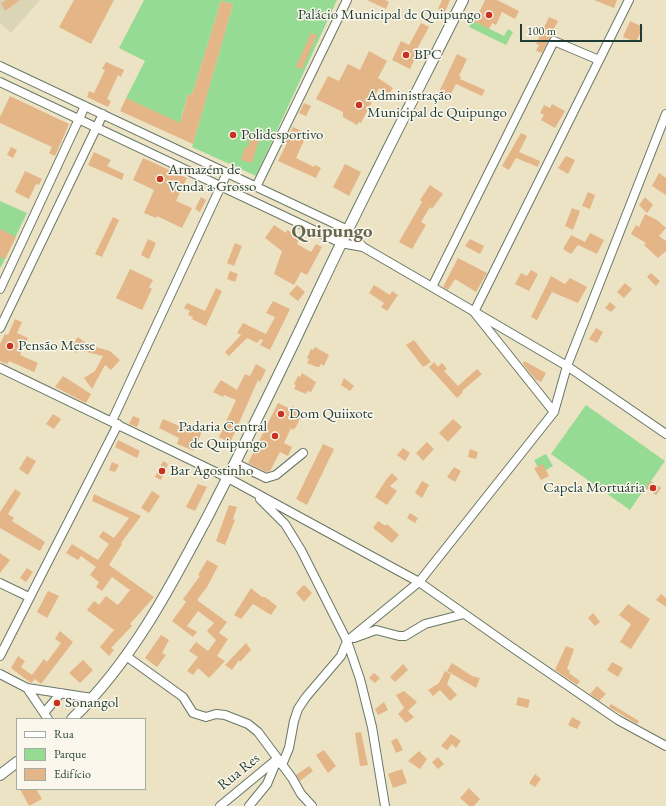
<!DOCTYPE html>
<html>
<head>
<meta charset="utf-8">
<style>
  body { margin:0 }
  #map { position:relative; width:666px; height:806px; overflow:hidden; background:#ece3c4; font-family:"EB Garamond",serif }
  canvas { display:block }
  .legend { position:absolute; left:16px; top:718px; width:130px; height:72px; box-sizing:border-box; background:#fbf7ec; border:1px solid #a3ada2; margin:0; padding:5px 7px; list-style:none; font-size:12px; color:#1f3d34 }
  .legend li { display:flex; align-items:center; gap:8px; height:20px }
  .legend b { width:20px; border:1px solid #a3ada2 }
  .scale { position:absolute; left:520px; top:24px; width:122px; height:18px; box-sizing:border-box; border:2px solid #1f3d34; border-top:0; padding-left:5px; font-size:12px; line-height:14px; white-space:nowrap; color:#1f3d34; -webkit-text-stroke:3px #fbf7ec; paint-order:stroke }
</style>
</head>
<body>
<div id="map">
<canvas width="666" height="806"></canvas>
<ul class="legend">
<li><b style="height:5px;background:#fff"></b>Rua</li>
<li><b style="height:11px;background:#96db93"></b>Parque</li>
<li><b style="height:11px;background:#e4b587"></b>Edifício</li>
</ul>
<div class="scale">100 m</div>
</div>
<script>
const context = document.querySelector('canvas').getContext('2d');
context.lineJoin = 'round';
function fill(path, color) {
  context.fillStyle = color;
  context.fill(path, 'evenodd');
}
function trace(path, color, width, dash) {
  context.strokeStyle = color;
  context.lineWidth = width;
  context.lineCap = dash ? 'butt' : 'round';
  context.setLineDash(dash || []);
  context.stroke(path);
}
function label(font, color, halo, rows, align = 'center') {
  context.font = font + ' "EB Garamond",serif';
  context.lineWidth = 3;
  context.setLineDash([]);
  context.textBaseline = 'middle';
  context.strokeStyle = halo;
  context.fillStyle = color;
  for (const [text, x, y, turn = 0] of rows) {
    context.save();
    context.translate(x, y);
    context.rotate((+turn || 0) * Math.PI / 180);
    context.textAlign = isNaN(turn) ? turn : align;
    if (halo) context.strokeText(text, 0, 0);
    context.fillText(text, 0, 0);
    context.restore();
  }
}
const built = new Path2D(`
  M0 0H40L11 33 0 23Z`);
const green = new Path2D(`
  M144 0H337L256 176 192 147 233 4 221 1 192 95 188 94 181 118 185 126 126 98 145 61 119 48Z
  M472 20 504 36 508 29 513 32 506 45 469 27Z
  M0 201 27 213 1 267H0Z
  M586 405 665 461 651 481 661 488 656 495 645 488 630 510 551 454Z
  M546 454 553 466 541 473 534 460Z`);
const building = new Path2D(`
  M7 0H20L5 11 1 3Z
  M74 0H114L91 44 59 27Z
  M367 0H385L389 2 386 9Z
  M442 0H450L445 12 438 9Z
  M485 0H497L519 11 515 19 502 12 496 25 492 23 489 29 472 20 475 14 478 15Z
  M594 0H617L614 8Z
  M221 1 233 4 193 144 120 111 126 98 180 123 188 94 192 95Z
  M549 17 558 21 542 53 536 51 539 45 536 44Z
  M630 21 643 27 636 42 623 37Z
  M421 23 429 27 417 49 419 50 410 69 392 60 401 41 409 45Z
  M311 33 317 35 302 69 296 67Z
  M369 51 387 61 378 78 393 88 389 94 379 88 361 123 359 122 357 125 343 117V112L316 99 328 76 339 81 348 64 360 70Z
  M457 54 467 59 459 76 461 77 460 79 485 90 482 96 456 84 448 99 438 94Z
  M106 62 124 70 121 77 118 75 107 99 111 101 108 107 87 97 89 91 94 93 105 70 102 69Z
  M10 96 69 124 55 156 49 153 52 147 0 123V117Z
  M304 103 311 106 306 116 299 113Z
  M552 104 565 111 555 128 541 120 544 115 540 113 544 105 550 108Z
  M293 127 307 134 296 158 314 167 315 165 321 168 316 178 278 161 287 143 285 142Z
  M521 133 527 136 519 152 540 161 538 167 516 158 509 170 502 166Z
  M250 138 259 140 252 163 241 160 245 147H248Z
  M11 147 17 150 13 158 7 155Z
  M94 152 111 160 107 166 124 174 122 180 88 165Z
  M566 156 575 160 568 174 558 168Z
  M143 158 187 178 176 201 192 208 182 228 157 216 156 218 144 213 154 190 133 180Z
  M345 164 361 172 349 196 333 187Z
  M25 171 42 179 39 185 36 184 29 199 15 192Z
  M659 173 666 178V195L652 186Z
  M430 185 443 194 432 209 430 207 421 222 426 225 412 249 399 242 422 202 420 200Z
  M588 192 595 195 590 209 582 206Z
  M201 197 206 200 200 212 195 209Z
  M645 197 653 205 647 213 639 205Z
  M572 208 580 211 573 230 565 226Z
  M645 214 657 220 666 228 659 236 666 241V251L658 258 644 245 646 243 631 234 636 225 639 227Z
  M113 217 119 220 102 257 95 254Z
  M274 225 286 233 287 230 294 233 293 237 299 239 297 244 311 252 316 244 322 247 307 275 301 272 294 285 274 274 282 251 265 238Z
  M0 229 16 237 5 259 0 257Z
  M590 233 604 240 597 254 578 245 571 254 563 249 571 235 585 242Z
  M148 239 156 243 149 259 141 255Z
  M470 239 484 246 480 254 465 246Z
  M235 243 242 246 234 266 227 263Z
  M458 258 487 273 476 292 455 279 448 290 443 287Z
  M130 269 153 280 149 287 152 289 142 310 116 298Z
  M531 270 538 274 529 291 515 284 521 273 527 276Z
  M230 271 238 274 235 282 227 279Z
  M651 273 660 281 656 286 647 277Z
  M551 276 565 284 570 278 587 287 578 303 552 292 537 320 531 317Z
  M625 283 632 289 624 298 617 292Z
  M297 285 305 292 298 301 289 294Z
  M374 285 390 295 392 291 398 295 387 311 381 307 384 303 369 293Z
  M216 288 222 291 206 326 192 319 193 317 188 315 190 311 184 308 187 303 205 311Z
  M273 301 290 309 270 350 260 345 263 340 261 339 257 343 247 338 229 356 225 352 241 335 237 333 243 323 266 334 275 317 266 313Z
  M610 302 616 307 611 312 605 308Z
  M15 319 22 322 17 333 28 338 20 355 38 363 34 372 9 361 7 364 0 361V344L5 334 8 335Z
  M596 328 603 332 597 343 589 339Z
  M78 337 88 345 110 351 120 360 111 370 105 365 92 389 84 378 95 371 103 356 79 350 76 353 70 347Z
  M414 340 431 362 423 367 406 345Z
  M315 347 329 355 324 366 321 364 319 367H317L307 363 309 359 307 358 311 349 313 350Z
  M524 361 546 373 541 382 535 379 523 364Z
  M434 362 438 367 442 363 447 369 444 371 458 386 477 369 482 374 462 391 463 392 457 398 429 367Z
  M256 364 266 370 260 382 258 380 230 443 219 437 236 400 224 395 223 397 213 392 221 380 237 390 245 374 250 376Z
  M302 373 316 382 311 392 307 391 306 394 294 389 296 385 294 384 298 376 300 377Z
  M63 376 91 394 86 403 55 387Z
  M344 378 354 386 350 391 341 385Z
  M278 403 291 409 292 406 303 412 296 427 293 430 291 428 284 443 292 447 288 456 280 452 270 471 266 472 248 463Z
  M53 414 61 419 54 429 46 424Z
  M133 416 140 419 137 427 129 424Z
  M163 419 184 428 185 426 202 431 194 451 177 444 179 438 159 428Z
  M453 419 462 427 448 442 439 433Z
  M118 440 140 451 137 458 115 447Z
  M427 442 434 449 423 461 416 453Z
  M323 444 334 449 307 505 296 499Z
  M403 448 410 453 405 461 397 455Z
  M470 449 478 452 476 459 468 457Z
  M27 456 36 461 28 475 19 469Z
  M163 461 168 464 161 480 155 477Z
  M112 462 119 465 115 472 109 470Z
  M543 464 549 476 541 480 534 468Z
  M454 467 461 471 455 482 447 477Z
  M392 473 398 479 390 486 397 491 387 505 375 497 386 480Z
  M422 481 429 485 422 498 415 493Z
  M650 481 661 488 656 495 646 488Z
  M198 484 207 487 195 511 186 507Z
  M15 489 21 493 8 514 14 518 12 521 45 542 40 551 0 528V512Z
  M152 491 160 496 149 513 141 508Z
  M94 494 141 516 121 543 122 544 109 565 154 597 130 624 132 626 111 648 114 650 109 656 100 647 114 630 87 610 94 601 99 605 106 596 118 605 130 590 112 577 102 591 96 587 99 582 90 575 96 567 81 556 78 560 66 553 72 544 98 560 109 544 99 537 103 531 114 538 129 518 92 501Z
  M229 505 237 507 233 519 235 520 225 545 216 541Z
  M410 513 418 518 415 523 407 518Z
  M378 521 386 526 387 524 399 535 392 543 373 528Z
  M0 553 10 560 0 573Z
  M207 560 218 566 207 587 197 600 227 622 219 633 228 639 217 656 225 661 209 678 198 668 193 675 187 671 198 657 189 651 196 642 208 651 216 640 207 631 214 623 198 611 187 626 197 632 193 637 172 621 186 602 183 599 200 576 198 575Z
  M27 568 33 572 26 582 20 578Z
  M304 585 312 593 304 602 296 593Z
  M251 588 262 597H265L277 606 271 615 253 604 241 619 234 615Z
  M48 591 59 596 47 618 37 612Z
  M661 594 666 598V607L656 600Z
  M628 604 650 619 631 649 620 642 631 624 619 615Z
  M593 613 600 622 595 626 588 618Z
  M60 631 73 642 41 684 35 679 31 683 11 668 18 656 25 661 21 667 32 675 44 659 47 662 61 643 55 639Z
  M161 635 169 640 162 653 166 655 157 667 145 658Z
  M246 643 251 650 240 662 239 660 232 670 225 665Z
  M566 646 574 649 567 669 570 671 569 673 580 681 577 685 555 670Z
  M83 660 93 670 80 683 69 673Z
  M612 662 623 668 618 677 607 670Z
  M452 663 472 676 480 678 476 688 447 671Z
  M403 664 408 670 395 682 390 677Z
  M445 671 451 674 447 684 457 695 450 701 440 690 433 696 428 690 439 683Z
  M374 673 380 678 375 683 369 678Z
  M597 686 606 694 599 701 590 694Z
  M404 691 417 702 408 711 414 717 406 723 398 714 404 708 396 695Z
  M518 697 530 700 528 708 516 705Z
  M384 702 388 710 378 715 375 709Z
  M611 704 639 721 637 724 609 707Z
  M572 717 581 722 577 729 568 725Z
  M361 732 368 765 360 766 355 733Z
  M451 734 461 741 456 748 452 744 447 750 441 746Z
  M397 738 403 750 396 753 391 741Z
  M324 750 336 766 328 773 316 755Z
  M419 751 427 759 420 769 408 761Z
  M438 757 444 764 438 769 432 762Z
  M309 766 313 771 300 781 296 775Z
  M402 769 407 783 393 788 388 774Z
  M535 774 541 779 535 787 529 783Z
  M469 788 480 799 474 806H469L460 798Z
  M20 789H36L42 799 29 806Z`);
const minor = new Path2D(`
  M0 66 348 230 363 247 432 287 554 41 599 60
  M0 82 341 243 363 247
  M256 187 347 0
  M432 287 567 366 666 434
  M0 289 85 106
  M0 328 103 114
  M0 368 228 478 419 582 510 646 618 720 666 746
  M554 412 474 312 629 0
  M112 421 227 173
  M235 463 266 478 276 475 303 453
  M260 499 285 524 301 550 347 641 360 679 372 727 385 806
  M0 583 29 597
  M354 638 376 630 399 636H405L425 624 464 614
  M0 656 118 424
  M126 656 183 697 193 713 206 717 216 714 225 715 248 724 258 732 292 778 301 794 312 806
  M0 674 27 688 92 698
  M27 688 48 719
  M44 713 61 693
  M282 765 289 748 294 721 298 709 306 697 341 656 347 641 419 582 554 412 567 366 666 114
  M220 806 277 759
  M249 806 267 784 277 760`);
const major = new Path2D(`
  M72 719C132 661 170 588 209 514 246 442 282 369 316 296 363 196 414 98 463 0
  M0 775 17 762`);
const markers = [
  [489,15,4,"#c8321e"],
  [406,55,4,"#c8321e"],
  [359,105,4,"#c8321e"],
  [233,135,4,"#c8321e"],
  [160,179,4,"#c8321e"],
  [10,346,4,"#c8321e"],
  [281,414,4,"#c8321e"],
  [275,436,4,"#c8321e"],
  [162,471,4,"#c8321e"],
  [653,488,4,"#c8321e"],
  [57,703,4,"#c8321e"]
];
const poiNames = [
  ["Palácio Municipal de Quipungo",481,15,"right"],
  ["BPC",414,55],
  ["Administração",367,96],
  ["Municipal de Quipungo",367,113],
  ["Polidesportivo",241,135],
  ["Armazém de",168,170],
  ["Venda a Grosso",168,187],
  ["Pensão Messe",18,346],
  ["Dom Quiixote",289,414],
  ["Padaria Central",267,427,"right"],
  ["de Quipungo",267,444,"right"],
  ["Bar Agostinho",170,471],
  ["Capela Mortuária",645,488,"right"],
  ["Sonangol",65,703]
];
const streetNames = [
  ["Rua Res",239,772,-39]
];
const districtNames = [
  ["Quipungo",332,232]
];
fill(built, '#dad6b5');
fill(green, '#96db93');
fill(building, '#e4b587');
trace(minor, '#677766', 10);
trace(major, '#677766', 12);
trace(minor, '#fff', 8);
trace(major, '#fff', 10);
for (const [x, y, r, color] of markers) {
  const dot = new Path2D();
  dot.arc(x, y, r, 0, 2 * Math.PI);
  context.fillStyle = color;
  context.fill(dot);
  trace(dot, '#fbf7ec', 1.5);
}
label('15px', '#1f3d34', '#fbf7ec', poiNames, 'left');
label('15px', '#1f3d34', '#fbf7ec', streetNames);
label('bold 19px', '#646751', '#fbf7ec', districtNames);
</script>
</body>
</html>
